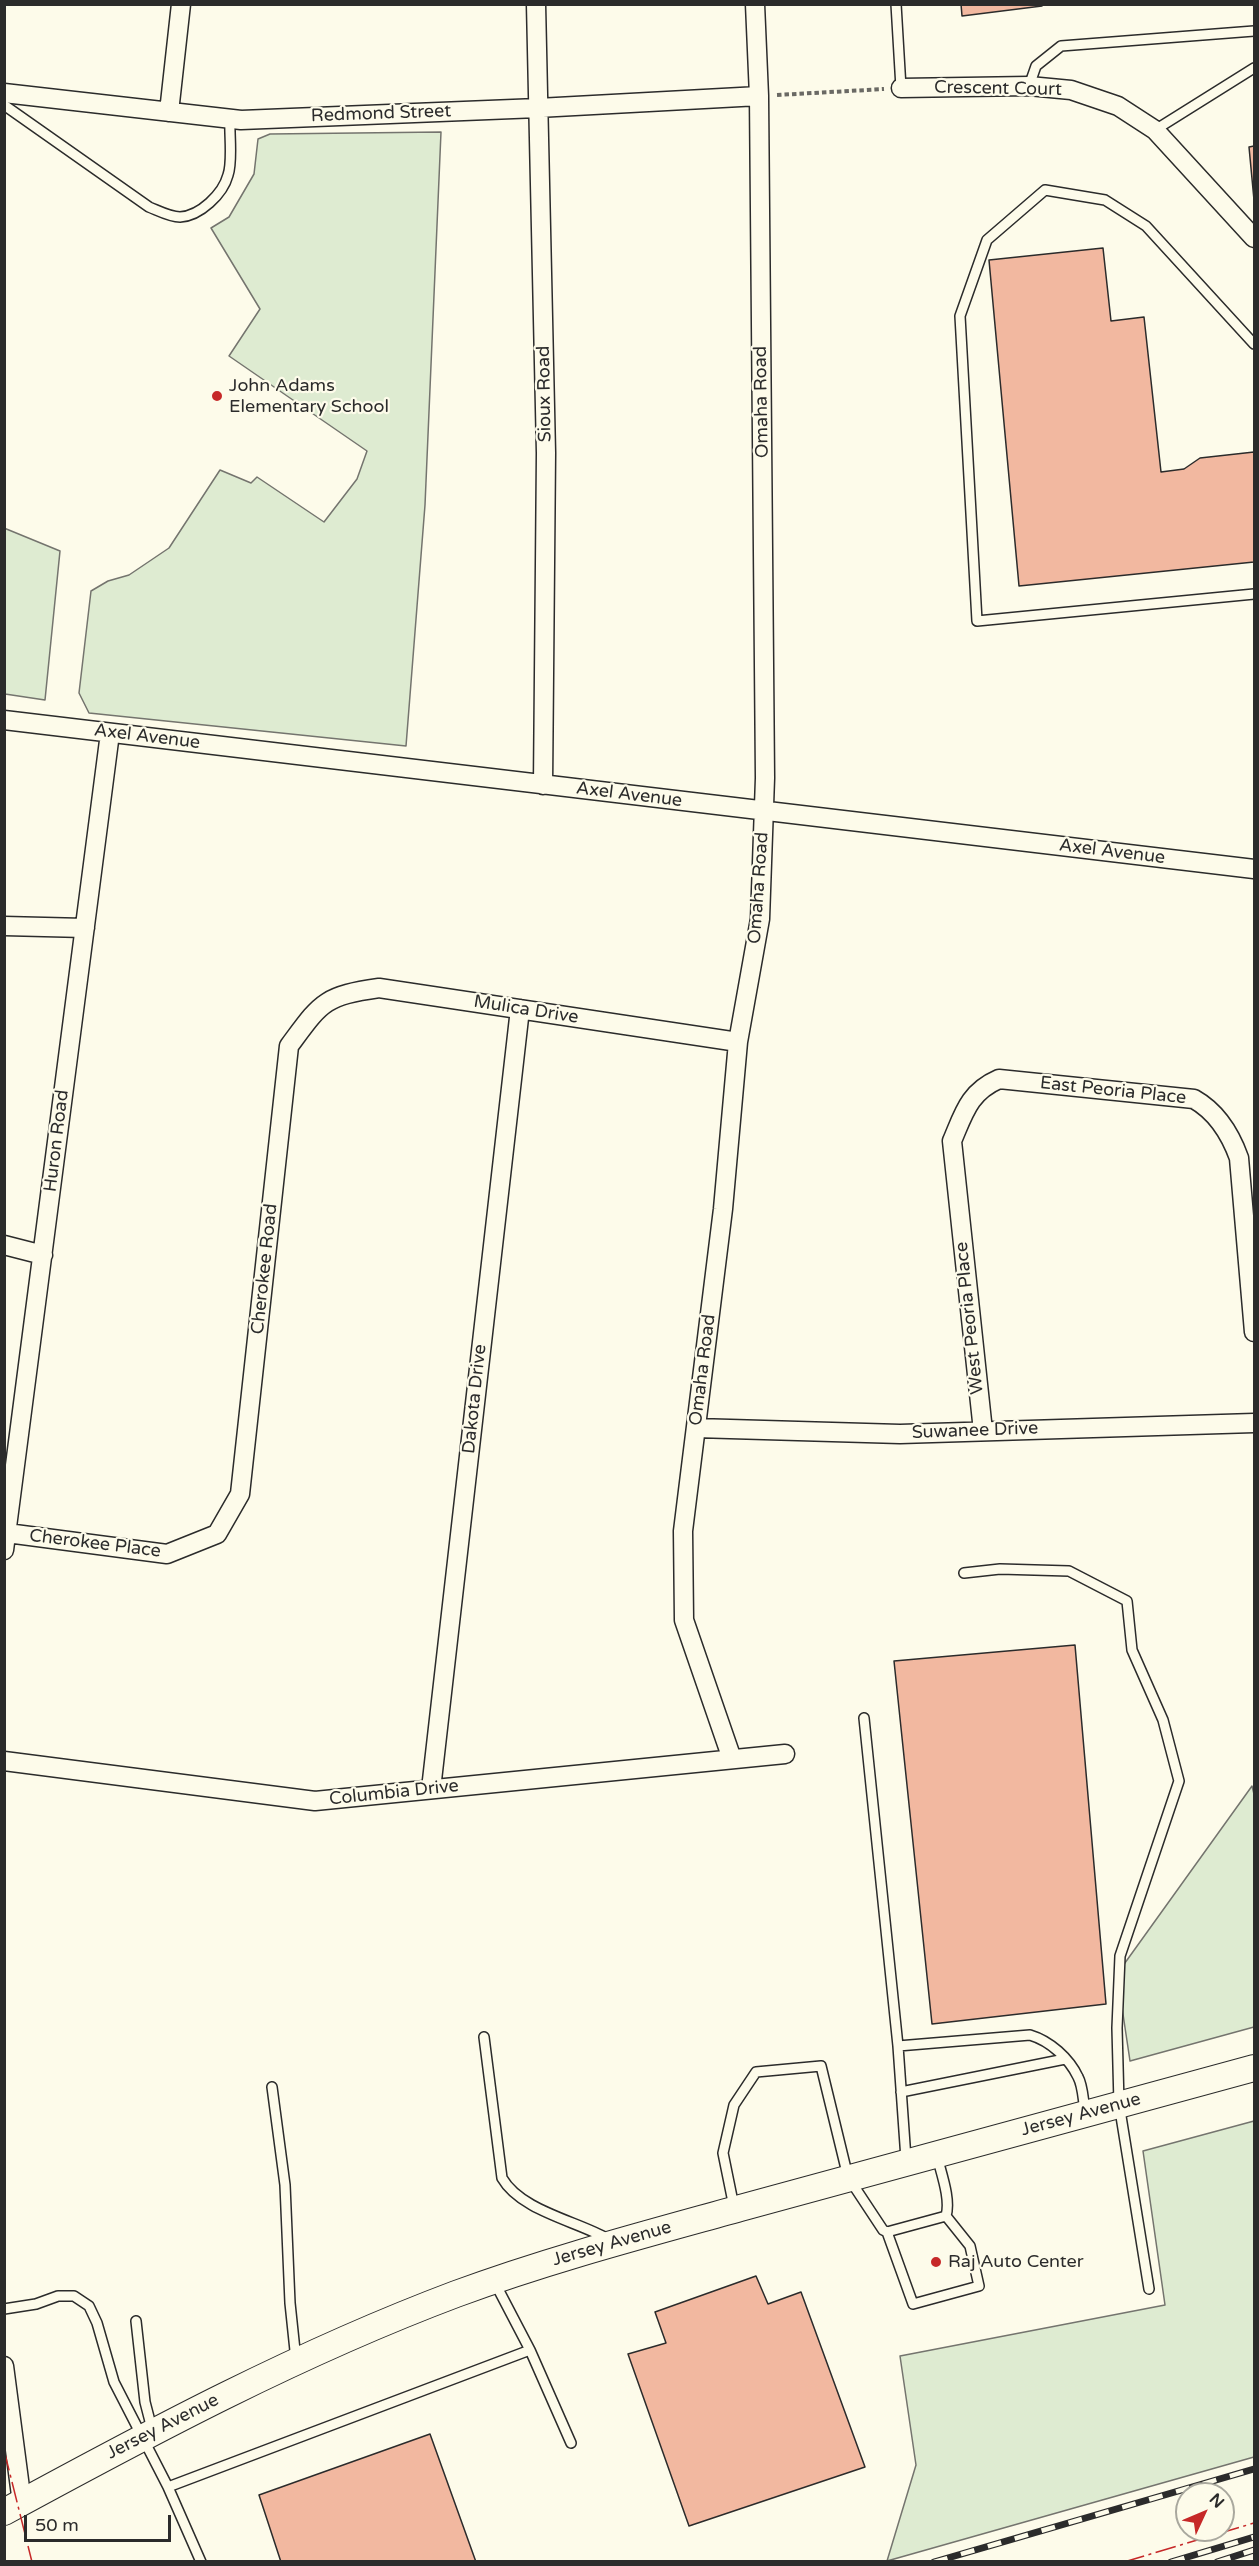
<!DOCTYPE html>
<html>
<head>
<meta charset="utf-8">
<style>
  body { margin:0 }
  #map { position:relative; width:1259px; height:2566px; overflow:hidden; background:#fdfbea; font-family:"Varela Round",sans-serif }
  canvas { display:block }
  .frame { position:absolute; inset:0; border:6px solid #2b2b2b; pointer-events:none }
  .north { position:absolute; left:1175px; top:2482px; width:60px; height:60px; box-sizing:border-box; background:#fdfbea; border:2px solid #a9a89e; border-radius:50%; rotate:46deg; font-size:16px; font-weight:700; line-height:24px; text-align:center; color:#2b2b2b }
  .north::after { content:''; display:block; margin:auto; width:21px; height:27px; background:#c62828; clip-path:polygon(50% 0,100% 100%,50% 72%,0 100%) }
  .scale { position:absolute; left:24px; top:2515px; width:147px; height:27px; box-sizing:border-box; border:3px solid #2b2b2b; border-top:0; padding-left:8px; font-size:18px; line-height:21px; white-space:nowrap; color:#2b2b2b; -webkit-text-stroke:4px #fdfbea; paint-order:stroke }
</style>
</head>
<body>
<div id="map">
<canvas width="1259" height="2566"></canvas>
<div class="frame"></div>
<div class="north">N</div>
<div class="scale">50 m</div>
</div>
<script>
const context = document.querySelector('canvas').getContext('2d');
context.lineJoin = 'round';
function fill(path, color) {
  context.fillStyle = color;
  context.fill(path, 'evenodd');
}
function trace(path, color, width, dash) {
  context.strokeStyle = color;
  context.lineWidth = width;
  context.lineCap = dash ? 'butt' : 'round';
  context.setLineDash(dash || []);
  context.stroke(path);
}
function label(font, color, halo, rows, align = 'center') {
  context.font = font + ' "Varela Round",sans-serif';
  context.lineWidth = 4.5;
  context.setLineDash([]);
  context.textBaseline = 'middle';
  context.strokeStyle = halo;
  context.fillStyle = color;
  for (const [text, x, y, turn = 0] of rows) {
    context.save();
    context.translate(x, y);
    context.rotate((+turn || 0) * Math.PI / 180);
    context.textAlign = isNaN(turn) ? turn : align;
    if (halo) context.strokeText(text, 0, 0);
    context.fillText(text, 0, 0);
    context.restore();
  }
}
const green = new Path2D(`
  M441 132 425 505 406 746 89 713 79 693 91 591 108 581 129 575 169 548 220 470 251 483 257 477 324 522 357 479 367 451 229 356 260 309 211 228 229 217 254 174 258 139 270 134Z
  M4 528 60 551 45 700 5 694Z
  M1252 1786 1254 1794V2027L1130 2061 1117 1974Z
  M1254 2121V2457L887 2561 916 2465 900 2356 1165 2305 1143 2151Z`);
const building = new Path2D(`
  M961 4H1042V6L962 16Z
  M1254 146V200L1249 147Z
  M1103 248 1111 321 1144 317 1161 472 1184 469 1200 458 1254 452V562L1019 586 989 260Z
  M1075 1645 1106 2004 932 2024 894 1661Z
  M756 2276 768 2304 801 2292 865 2467 689 2526 628 2354 666 2343 655 2312Z
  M430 2434 476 2562H281L259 2495Z`);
const path = new Path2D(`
  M777 95 884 89`);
const service = new Path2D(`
  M896 4 901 88
  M1029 86 1036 66 1061 46 1254 31
  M4 105 149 207C159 211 170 217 180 217 200 216 223 194 228 175 233 161 229 134 230 119
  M1155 130 1254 68
  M1254 344 1146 226 1105 200 1045 190 987 240 960 316 977 621 1254 594
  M964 1573 1000 1569 1069 1571 1127 1601 1132 1650 1163 1720 1179 1781 1120 1956 1117 2028 1119 2104 1149 2289
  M864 1718 898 2046
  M484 2037 502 2178C521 2211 577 2221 608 2239
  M272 2087 285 2185 290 2303 296 2360
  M901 2092 1065 2059
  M906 2159 898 2046 1030 2035C1050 2041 1069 2058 1078 2077 1083 2086 1083 2100 1085 2110
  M734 2207 723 2153 734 2105 756 2072 821 2066 848 2177 883 2230 887 2232 946 2216C951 2199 941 2173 937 2156
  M887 2232 913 2304 979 2286 970 2246 946 2216
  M495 2283 530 2350 571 2443
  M4 2309 36 2304 58 2296H74L89 2306 97 2323 114 2382 168 2487 201 2562
  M136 2321 145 2402 152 2429
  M168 2487 530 2350`);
const minor = new Path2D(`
  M536 4 546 453 543 785
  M901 88 1029 86 1071 90 1118 106 1155 130 1254 238
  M4 93 241 120 538 108 759 96
  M169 112 181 4
  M4 720 1254 869
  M4 926 85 928
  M4 1245 43 1255
  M696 1428 900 1434 1254 1423
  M983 1431 952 1141C964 1113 969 1092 999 1079L1194 1099C1217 1112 1230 1133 1239 1158L1254 1332
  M7 1533 167 1554 217 1534 240 1494 289 1046C321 1003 323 996 379 988L738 1042
  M4 1550 110 733
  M732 1759 684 1620 683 1531 723 1209 738 1042 760 919 765 778 759 96 755 4
  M4 1761 315 1801 785 1754
  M431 1789 520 1009
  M4 2366 22 2503`);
const secondary = new Path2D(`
  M4 2512C151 2432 299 2353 456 2294 551 2259 647 2234 744 2207 914 2159 1084 2113 1254 2068`);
const rail = new Path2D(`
  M934 2562 1254 2469
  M1171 2562 1254 2537
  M1217 2562 1254 2550`);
const power = new Path2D(`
  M4 2450 32 2562
  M1124 2562 1254 2523`);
const markers = [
  [217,396,6,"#c62828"],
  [936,2262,6,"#c62828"]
];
const streetNames = [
  ["Crescent Court",998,89,1],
  ["Redmond Street",381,114,-2],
  ["Sioux Road",545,394,-91],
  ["Omaha Road",762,402,-91],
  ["Axel Avenue",147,737,7],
  ["Axel Avenue",629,795,7],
  ["Axel Avenue",1112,852,7],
  ["Omaha Road",759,888,-86],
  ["Mulica Drive",526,1010,9],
  ["East Peoria Place",1113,1091,6],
  ["Huron Road",57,1141,-83],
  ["Cherokee Road",265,1269,-84],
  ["West Peoria Place",970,1318,-96],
  ["Omaha Road",703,1370,-83],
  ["Dakota Drive",475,1399,-84],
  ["Suwanee Drive",975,1431,-2],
  ["Cherokee Place",95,1544,7],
  ["Columbia Drive",394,1793,-6],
  ["Jersey Avenue",1081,2115,-15],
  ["Jersey Avenue",612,2244,-16],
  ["Jersey Avenue",163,2427,-27]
];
const poiNames = [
  ["John Adams",229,386],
  ["Elementary School",229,407],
  ["Raj Auto Center",948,2262]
];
fill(green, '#deebd1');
trace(green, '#74746e', 1.5);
fill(building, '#f2b8a0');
trace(building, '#2b2b2b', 1.5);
trace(service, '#2b2b2b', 12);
trace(minor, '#2b2b2b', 21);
trace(secondary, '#2b2b2b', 28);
trace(path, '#6a6964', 4, [4.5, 3]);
trace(service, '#fdfbea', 9);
trace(minor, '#fdfbea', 18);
trace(secondary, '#fdfbea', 26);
trace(rail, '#2b2b2b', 7);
trace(rail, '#fdfbea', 4.5, [14]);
trace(power, '#c62828', 1.5, [21, 4.5, 3, 4.5]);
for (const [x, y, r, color] of markers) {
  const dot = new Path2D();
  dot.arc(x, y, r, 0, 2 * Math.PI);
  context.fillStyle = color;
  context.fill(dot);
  trace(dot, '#fdfbea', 2);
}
label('18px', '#2b2b2b', '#fdfbea', streetNames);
label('18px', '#2b2b2b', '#fdfbea', poiNames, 'left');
</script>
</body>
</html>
